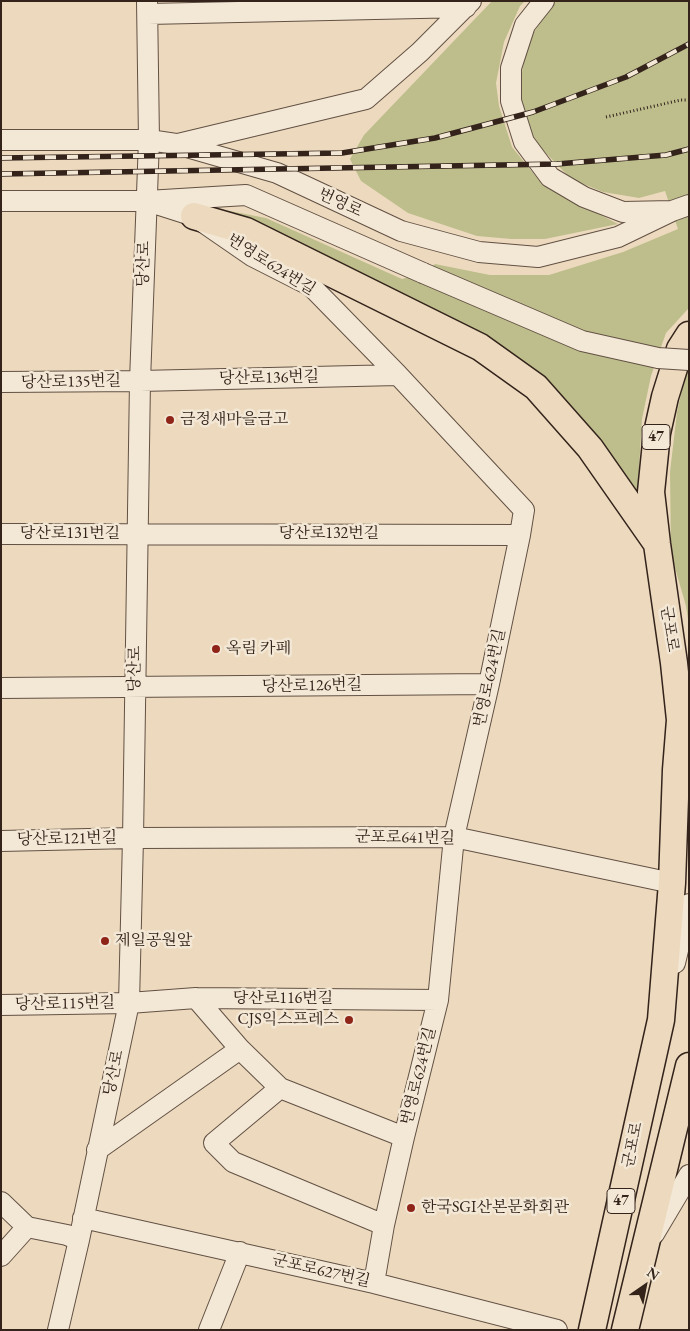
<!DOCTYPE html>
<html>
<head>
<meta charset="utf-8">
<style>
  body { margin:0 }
  #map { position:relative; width:690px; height:1331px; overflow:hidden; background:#eddabe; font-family:"EB Garamond",serif }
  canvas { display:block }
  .frame { position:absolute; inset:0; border:2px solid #33231b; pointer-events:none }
  .north { position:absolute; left:620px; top:1261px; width:50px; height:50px; -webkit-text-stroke:4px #f3e7d5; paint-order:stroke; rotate:33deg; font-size:14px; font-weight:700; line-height:20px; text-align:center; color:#33231b }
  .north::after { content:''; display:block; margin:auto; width:18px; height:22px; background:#33231b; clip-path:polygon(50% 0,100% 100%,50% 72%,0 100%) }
</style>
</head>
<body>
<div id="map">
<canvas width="690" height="1331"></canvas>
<div class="frame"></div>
<div class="north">N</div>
</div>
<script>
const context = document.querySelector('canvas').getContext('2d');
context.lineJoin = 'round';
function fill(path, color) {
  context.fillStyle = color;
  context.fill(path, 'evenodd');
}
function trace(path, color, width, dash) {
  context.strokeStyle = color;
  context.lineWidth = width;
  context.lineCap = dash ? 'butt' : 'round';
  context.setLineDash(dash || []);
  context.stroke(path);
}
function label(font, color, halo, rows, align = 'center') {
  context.font = font + ' "EB Garamond","Noto Serif KR",serif';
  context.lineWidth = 5;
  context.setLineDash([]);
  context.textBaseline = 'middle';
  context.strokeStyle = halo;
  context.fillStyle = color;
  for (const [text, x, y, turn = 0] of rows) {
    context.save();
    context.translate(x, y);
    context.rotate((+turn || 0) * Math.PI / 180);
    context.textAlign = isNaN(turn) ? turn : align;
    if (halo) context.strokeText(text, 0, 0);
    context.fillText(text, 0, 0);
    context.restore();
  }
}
const green = new Path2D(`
  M492 1H525L520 6 504 42 496 83 499 106 512 147 543 185 618 224 545 239H511L477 236 408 213 361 181 350 159 364 135Z
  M555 1H689V309H688L666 333 651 376 642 419 637 502 553 388 209 207 266 218 402 279 423 273 435 264 490 275H549L623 252 678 229 665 191 639 198 603 192 571 179 541 148 527 127 519 88 528 41Z
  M689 366V626L686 606 671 554 670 472 677 412 686 372Z`);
const path = new Path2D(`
  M606 117 681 100H689`);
const minor = new Path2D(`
  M544 1 525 25 511 68V101L524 142 550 177 584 197 623 212 672 211 689 205
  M148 14 466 7
  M1 140H149L176 144 277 173 401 231 479 252 538 257 618 237 672 211
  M178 144 366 99 420 52 471 1
  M1 201H147L246 195 423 273
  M147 201 194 216 252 256 311 286 398 375 524 510 520 535 489 684 454 837 438 1000 404 1137 384 1225 374 1283
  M1 382 140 381 398 375
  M1 534 520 535
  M1 688 489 684
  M1 841 133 838 454 837 672 883
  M675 963 689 904
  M196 998 240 1049 280 1088 404 1137
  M1 1005 129 1003 196 998 438 1000
  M280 1088 214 1143 233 1162 384 1225
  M97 1150 240 1049
  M1 1202 27 1227
  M83 1218 374 1283 557 1330
  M654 1234 689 1175
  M1 1256 27 1227 67 1235 79 1240
  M58 1330 79 1240 129 1003 133 838 140 381 149 140 147 1
  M209 1330 240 1252`);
const major = new Path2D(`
  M194 216 246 231 480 347 536 387 590 448 655 541
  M592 1330 661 1020 672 883 676 770 680 720 674 663 657 544 651 492 657 433 665 397 680 349 689 335
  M625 1330 689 1066`);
const rail = new Path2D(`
  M1 158 342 153 435 138 533 112 626 77 689 44
  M1 174 557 164 666 155 689 149`);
const minorBridge = new Path2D(`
  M423 273 582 341 658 358 689 360`);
const markers = [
  [170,420,5,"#8f2418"],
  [216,649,5,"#8f2418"],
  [105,941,5,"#8f2418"],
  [349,1020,5,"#8f2418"],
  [411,1208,5,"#8f2418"]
];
const shields = [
  [656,437,28],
  [621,1201,28]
];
const shieldNames = [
  ["47",656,437],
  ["47",621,1201]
];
const streetNames = [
  ["번영로",340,203,25],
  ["당산로",144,264,-88],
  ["번영로624번길",271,265,32],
  ["당산로136번길",269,378,-1],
  ["당산로135번길",71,382,-1],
  ["당산로131번길",70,534],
  ["당산로132번길",329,534],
  ["군포로",669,629,81],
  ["당산로",135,669,-89],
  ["번영로624번길",490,678,-78],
  ["당산로126번길",312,686,-1],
  ["군포로641번길",405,838,1],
  ["당산로121번길",67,839,-1],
  ["당산로116번길",283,999],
  ["당산로115번길",65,1004,-1],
  ["당산로",114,1073,-78],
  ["번영로624번길",419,1076,-76],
  ["군포로",633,1145,-78],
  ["군포로627번길",321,1271,13]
];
const poiNames = [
  ["금정새마을금고",180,420],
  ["옥림 카페",226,649],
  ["제일공원앞",115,941],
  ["CJS익스프레스",339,1020,"right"],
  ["한국SGI산본문화회관",421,1208]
];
fill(green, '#bebe8d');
trace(minor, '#625144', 22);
trace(major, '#33231b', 29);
trace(path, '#33231b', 3, [1, 2.5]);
trace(minor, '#f3e7d5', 20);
trace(major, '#eddabe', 26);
trace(rail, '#33231b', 5.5);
trace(rail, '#f3e7d5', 4, [11]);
trace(minorBridge, '#625144', 22, []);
trace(minorBridge, '#f3e7d5', 20);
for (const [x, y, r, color] of markers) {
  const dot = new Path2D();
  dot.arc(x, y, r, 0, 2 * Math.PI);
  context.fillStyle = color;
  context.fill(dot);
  trace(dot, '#f3e7d5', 2);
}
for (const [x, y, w] of shields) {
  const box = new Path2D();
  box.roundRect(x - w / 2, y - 12.5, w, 25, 4);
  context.fillStyle = '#f3e7d5';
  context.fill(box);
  trace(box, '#33231b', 1);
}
label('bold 15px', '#33231b', null, shieldNames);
label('16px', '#33231b', '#f3e7d5', streetNames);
label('16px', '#33231b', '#f3e7d5', poiNames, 'left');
</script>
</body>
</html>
